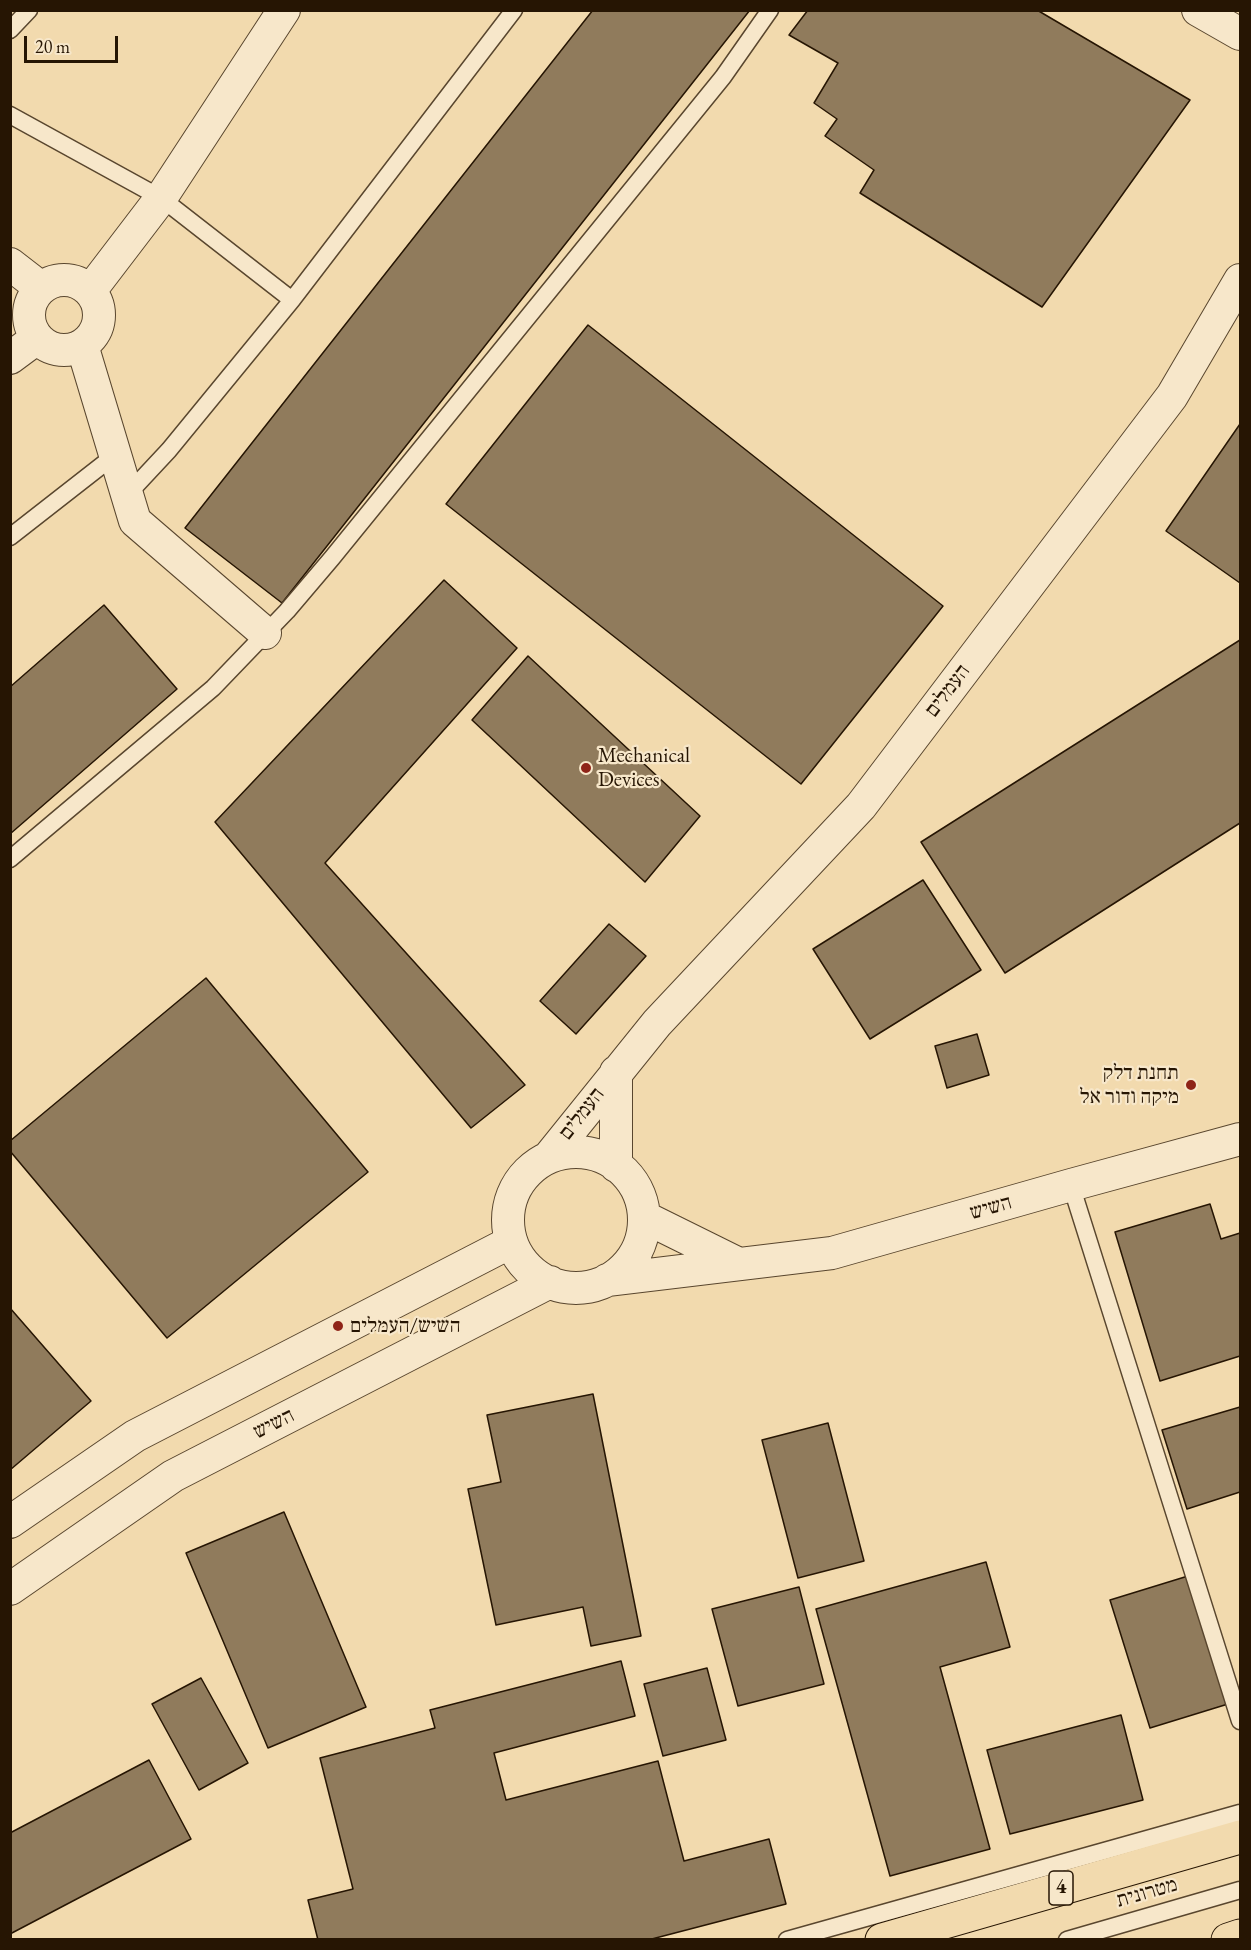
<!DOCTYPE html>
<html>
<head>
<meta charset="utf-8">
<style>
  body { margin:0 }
  #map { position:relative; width:1251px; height:1950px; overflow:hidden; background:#f2daae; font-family:"EB Garamond",serif }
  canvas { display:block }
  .frame { position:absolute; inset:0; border:12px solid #261503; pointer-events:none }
  .scale { position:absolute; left:24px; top:36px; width:94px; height:27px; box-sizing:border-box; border:3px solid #261503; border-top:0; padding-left:8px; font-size:18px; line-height:21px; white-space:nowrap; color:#261503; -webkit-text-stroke:4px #f7e7ca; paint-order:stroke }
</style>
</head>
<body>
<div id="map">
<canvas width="1251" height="1950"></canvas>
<div class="frame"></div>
<div class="scale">20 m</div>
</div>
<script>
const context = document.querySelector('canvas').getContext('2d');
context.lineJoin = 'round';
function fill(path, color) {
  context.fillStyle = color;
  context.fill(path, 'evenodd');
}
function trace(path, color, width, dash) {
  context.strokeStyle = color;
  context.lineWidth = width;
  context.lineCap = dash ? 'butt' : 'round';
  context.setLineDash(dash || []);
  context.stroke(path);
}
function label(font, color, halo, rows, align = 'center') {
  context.font = font + ' "EB Garamond","Frank Ruhl Libre",serif';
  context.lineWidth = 4.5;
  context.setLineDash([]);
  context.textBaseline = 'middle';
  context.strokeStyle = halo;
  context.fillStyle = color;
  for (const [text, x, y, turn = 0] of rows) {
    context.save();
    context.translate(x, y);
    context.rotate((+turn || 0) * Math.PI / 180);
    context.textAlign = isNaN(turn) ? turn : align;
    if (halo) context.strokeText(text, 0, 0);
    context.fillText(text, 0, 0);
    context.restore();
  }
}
const building = new Path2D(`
  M593 10H750L282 603 185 528Z
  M808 10H1037L1190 100 1042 307 860 193 874 170 825 136 837 119 814 103 838 63 789 35Z
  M588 325 943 606 801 784 446 504Z
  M1240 424V583L1166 531Z
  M444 580 517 648 325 863 525 1085 471 1128 215 822Z
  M104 605 177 689 10 834V687Z
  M1240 640V823L1005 973 921 842Z
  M528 656 700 816 645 882 472 720Z
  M923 880 981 970 870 1039 813 949Z
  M609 924 646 956 576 1034 540 1001Z
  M206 978 368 1172 167 1338 10 1151V1141Z
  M977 1034 989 1075 947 1088 935 1046Z
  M1210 1204 1221 1239 1240 1233V1356L1160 1381 1115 1232Z
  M10 1308 91 1401 10 1470Z
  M593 1394 641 1636 591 1646 583 1607 496 1625 468 1489 501 1482 487 1415Z
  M1240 1407V1492L1187 1509 1162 1430Z
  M828 1423 864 1561 798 1578 762 1440Z
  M284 1512 366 1707 268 1748 186 1553Z
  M986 1562 1010 1647 940 1667 990 1849 890 1876 816 1609Z
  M1188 1576 1228 1704 1150 1728 1110 1600Z
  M799 1587 824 1684 738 1706 712 1609Z
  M621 1661 635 1716 494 1753 506 1800 658 1761 684 1861 769 1839 786 1904 648 1940H318L308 1900 353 1889 320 1758 435 1728 430 1710Z
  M707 1668 726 1740 663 1756 644 1684Z
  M201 1678 248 1763 199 1790 152 1704Z
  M1121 1715 1143 1800 1010 1834 987 1750Z
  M149 1760 191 1839 10 1934V1833Z`);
const service = new Path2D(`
  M10 30 29 10
  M10 115 161 198 292 300 169 450 127 495
  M292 300 514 10
  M10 537 115 455
  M10 859 213 688 287 611 332 558 723 77 770 10
  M1071 1185 1240 1721
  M787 1940 1240 1813
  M1067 1940 1240 1890`);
const minor = new Path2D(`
  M1198 10 1240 34
  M10 264 41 288
  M29 315a35 35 0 1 1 70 0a35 35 0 1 1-70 0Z
  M90 291 161 198 284 10
  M82 345 135 521 265 633
  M10 358 37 338
  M616 1072V1166
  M508 1220a68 68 0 1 1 136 0a68 68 0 1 1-136 0Z
  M549 1157 657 1023 861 806 1172 396 1240 280
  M644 1217 739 1264
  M607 1280 832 1253 1071 1185 1240 1139
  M10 1522 135 1436 511 1242
  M10 1589 173 1476 550 1282`);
const trunk = new Path2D(`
  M882 1940 1240 1837
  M1228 1940 1240 1936`);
const markers = [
  [586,768,6,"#8f2418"],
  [1191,1085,6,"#8f2418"],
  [338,1326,6,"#8f2418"]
];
const shields = [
  [1061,1888,24]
];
const shieldNames = [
  ["4",1061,1888]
];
const streetNames = [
  ["העמלים",948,691,-53],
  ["העמלים",582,1114,-52],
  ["השיש",991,1208,-16],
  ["השיש",274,1424,-27],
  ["מטרונית",1147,1893,-16]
];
const poiNames = [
  ["Mechanical",598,756],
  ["Devices",598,780],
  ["תחנת דלק",1179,1073,"right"],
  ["מיקה ודור אל",1179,1097,"right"],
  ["השיש/העמלים",350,1326]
];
fill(building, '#907b5c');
trace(building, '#261503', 1.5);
trace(service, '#59462e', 19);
trace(minor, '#59462e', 34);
trace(trunk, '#261503', 35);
trace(service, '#f7e7ca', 16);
trace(minor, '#f7e7ca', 32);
trace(trunk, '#f2daae', 33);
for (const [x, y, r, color] of markers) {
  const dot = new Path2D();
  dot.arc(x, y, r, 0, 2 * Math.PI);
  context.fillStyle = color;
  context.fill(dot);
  trace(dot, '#f7e7ca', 2);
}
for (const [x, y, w] of shields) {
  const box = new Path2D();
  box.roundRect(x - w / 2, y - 17, w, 34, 4.5);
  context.fillStyle = '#f7e7ca';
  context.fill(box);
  trace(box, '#261503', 1.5);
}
label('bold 20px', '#261503', null, shieldNames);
label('21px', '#261503', '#f7e7ca', streetNames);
label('21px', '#261503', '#f7e7ca', poiNames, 'left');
</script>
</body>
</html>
